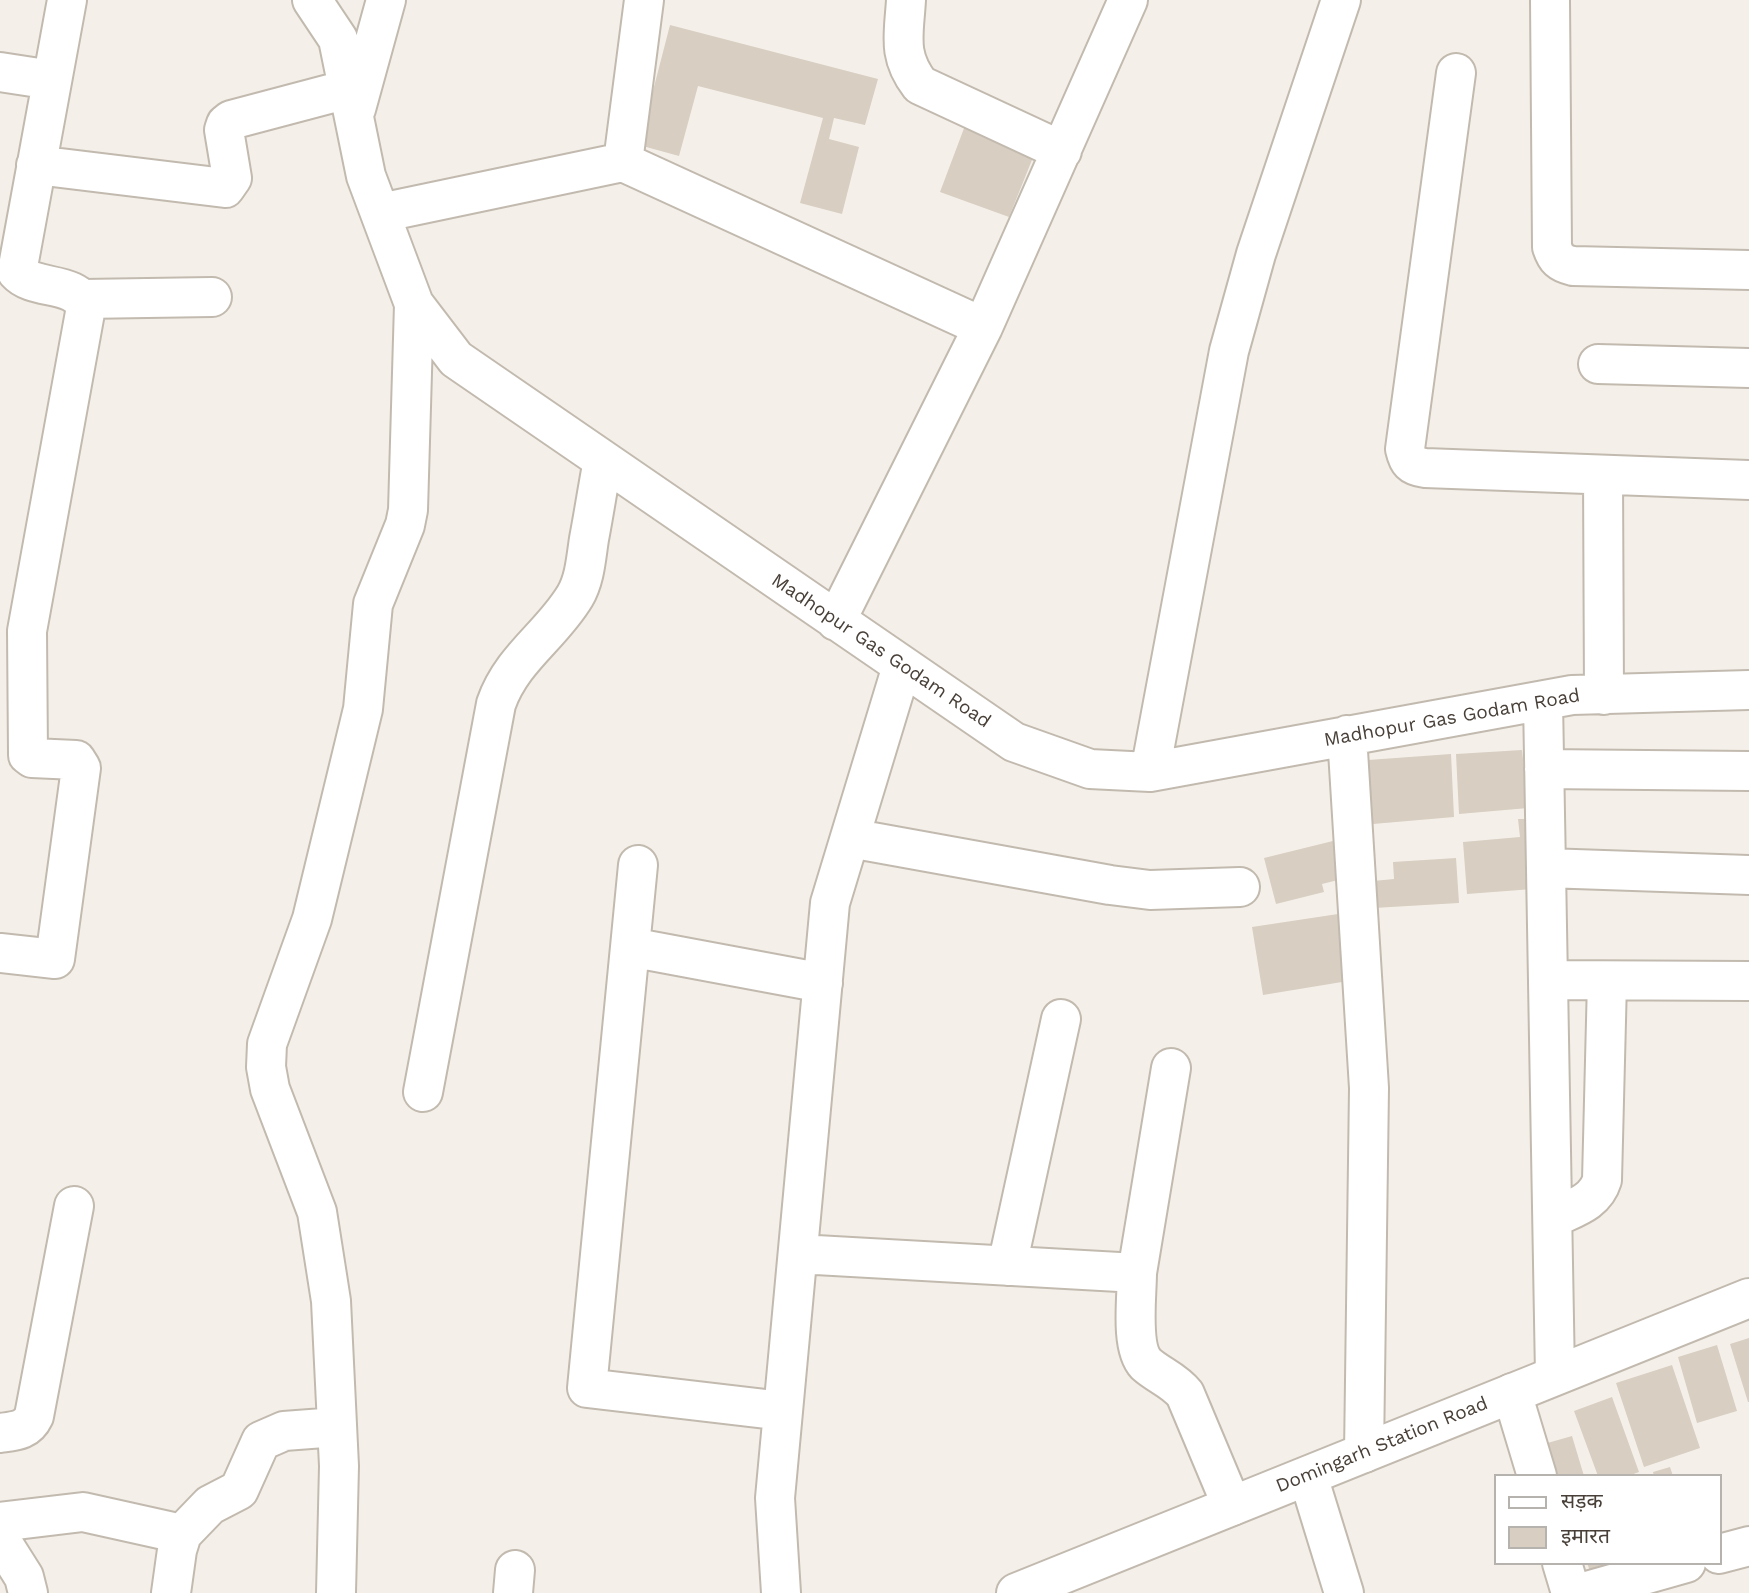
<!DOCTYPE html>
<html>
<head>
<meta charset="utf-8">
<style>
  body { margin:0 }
  #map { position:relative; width:1749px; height:1593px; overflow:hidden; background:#f4f0e9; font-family:"Work Sans","Noto Sans Devanagari",sans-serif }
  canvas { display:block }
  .legend { position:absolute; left:1494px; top:1474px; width:228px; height:91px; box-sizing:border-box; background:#fff; border:2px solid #b6b3af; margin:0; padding:9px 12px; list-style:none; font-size:21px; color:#484038 }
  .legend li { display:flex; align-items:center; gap:14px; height:35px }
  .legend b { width:35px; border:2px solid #b6b3af }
</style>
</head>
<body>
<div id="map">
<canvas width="1749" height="1593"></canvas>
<ul class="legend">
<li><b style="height:9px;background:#fff"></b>सड़क</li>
<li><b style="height:19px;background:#d8cec2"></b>इमारत</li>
</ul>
</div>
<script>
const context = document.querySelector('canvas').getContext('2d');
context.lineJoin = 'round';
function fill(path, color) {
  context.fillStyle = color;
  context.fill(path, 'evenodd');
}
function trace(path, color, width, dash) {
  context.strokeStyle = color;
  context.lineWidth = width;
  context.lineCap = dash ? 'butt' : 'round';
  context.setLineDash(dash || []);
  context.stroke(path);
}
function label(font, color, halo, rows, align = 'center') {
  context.font = font + ' "Work Sans",sans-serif';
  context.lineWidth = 5;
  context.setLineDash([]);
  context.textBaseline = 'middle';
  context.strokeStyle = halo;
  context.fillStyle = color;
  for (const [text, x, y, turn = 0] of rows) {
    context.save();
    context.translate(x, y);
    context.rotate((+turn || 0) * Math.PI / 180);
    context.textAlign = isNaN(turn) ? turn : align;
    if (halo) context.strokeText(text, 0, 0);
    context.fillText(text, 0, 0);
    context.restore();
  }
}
const building = new Path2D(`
  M670 25 878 79 865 125 834 118 829 139 859 147 842 214 800 203 823 118 698 86 679 156 639 145Z
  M966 123 1036 150 1009 217 940 192Z
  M1522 750 1527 796 1540 807 1459 814 1456 754Z
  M1451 754 1454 817 1373 824 1368 760Z
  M1518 819H1527L1533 889 1467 894 1463 842 1520 837Z
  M1337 840 1346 878 1322 884 1324 892 1276 904 1264 858Z
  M1456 858 1459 903 1374 908 1373 881 1394 879 1393 862Z
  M1338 914 1348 981 1263 995 1252 927Z
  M1749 1338V1402H1748L1730 1344Z
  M1717 1345 1737 1411 1697 1423 1678 1357Z
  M1672 1365 1700 1448 1644 1467 1616 1383Z
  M1612 1397 1639 1472 1628 1476H1598L1574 1411Z
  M1572 1436 1584 1476H1553L1544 1444Z
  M1670 1467 1673 1476H1654L1653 1472Z
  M1587 1563H1613V1564L1590 1571Z`);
const minor = new Path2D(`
  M312 0 338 39 366 176 414 304 456 359 1014 742 1090 769 1150 772 1572 695 1749 690
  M906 0C904 35 897 55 920 85L1062 151
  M1550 0 1552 247C1556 259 1560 263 1573 266L1749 270
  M0 72 52 80
  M1456 73 1405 449C1408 462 1411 466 1425 468L1749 480
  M356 109 386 0
  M623 162 644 0
  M36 165 225 188 232 178 224 130 226 124 231 120 348 89
  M380 213 623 162 983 327
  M83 299 212 297
  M1598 364 1749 368
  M1603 475 1604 695
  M836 621 983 327 1128 0
  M1543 701 1555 1375
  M1347 735 1369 1088 1364 1453
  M1544 769 1749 771
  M1150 772 1229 351 1256 254 1341 0
  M850 838 1110 885 1150 890 1240 887
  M638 865 587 1388 783 1411
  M1546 868 1749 875
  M630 947 823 983
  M0 953 55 959 81 768 76 760 32 758 28 755 27 631 86 307C76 280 34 291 17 272L67 0
  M1548 980 1749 981
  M423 1092 496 704C512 658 551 636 575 596 585 579 586 558 589 539 594 513 598 486 603 460
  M1553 1218C1573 1208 1595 1203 1602 1180L1607 981
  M798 1254 1137 1273 1171 1068
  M1007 1266 1061 1019
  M1137 1273C1137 1296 1130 1347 1146 1364 1158 1375 1174 1380 1185 1394L1232 1506
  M1512 1393 1537 1476
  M0 1433C15 1431 27 1431 34 1416L74 1206
  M1308 1476 1344 1593
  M0 1522 83 1512 182 1534
  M0 1539 24 1577 28 1593
  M1719 1554 1749 1546
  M1562 1563 1571 1593
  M171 1593 177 1550 182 1534 210 1505 239 1490 261 1441 284 1431 337 1427
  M336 1593 339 1466 331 1301 317 1212 270 1089 266 1067 267 1044 312 919 363 709 373 604 405 525 408 510 414 304
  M513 1593 515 1570
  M781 1593 775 1498 830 903 902 666
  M1580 1593 1686 1563`);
const tertiary = new Path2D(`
  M1016 1593 1749 1298`);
const streetNames = [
  ["Madhopur Gas Godam Road",881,651,34],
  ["Madhopur Gas Godam Road",1452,718,-10],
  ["Domingarh Station Road",1382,1445,-22]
];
fill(building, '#d8cec2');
trace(minor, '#c2baaf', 42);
trace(tertiary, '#c2baaf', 42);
trace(minor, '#fff', 38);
trace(tertiary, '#fff', 38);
label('19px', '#484038', '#fff', streetNames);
</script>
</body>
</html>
